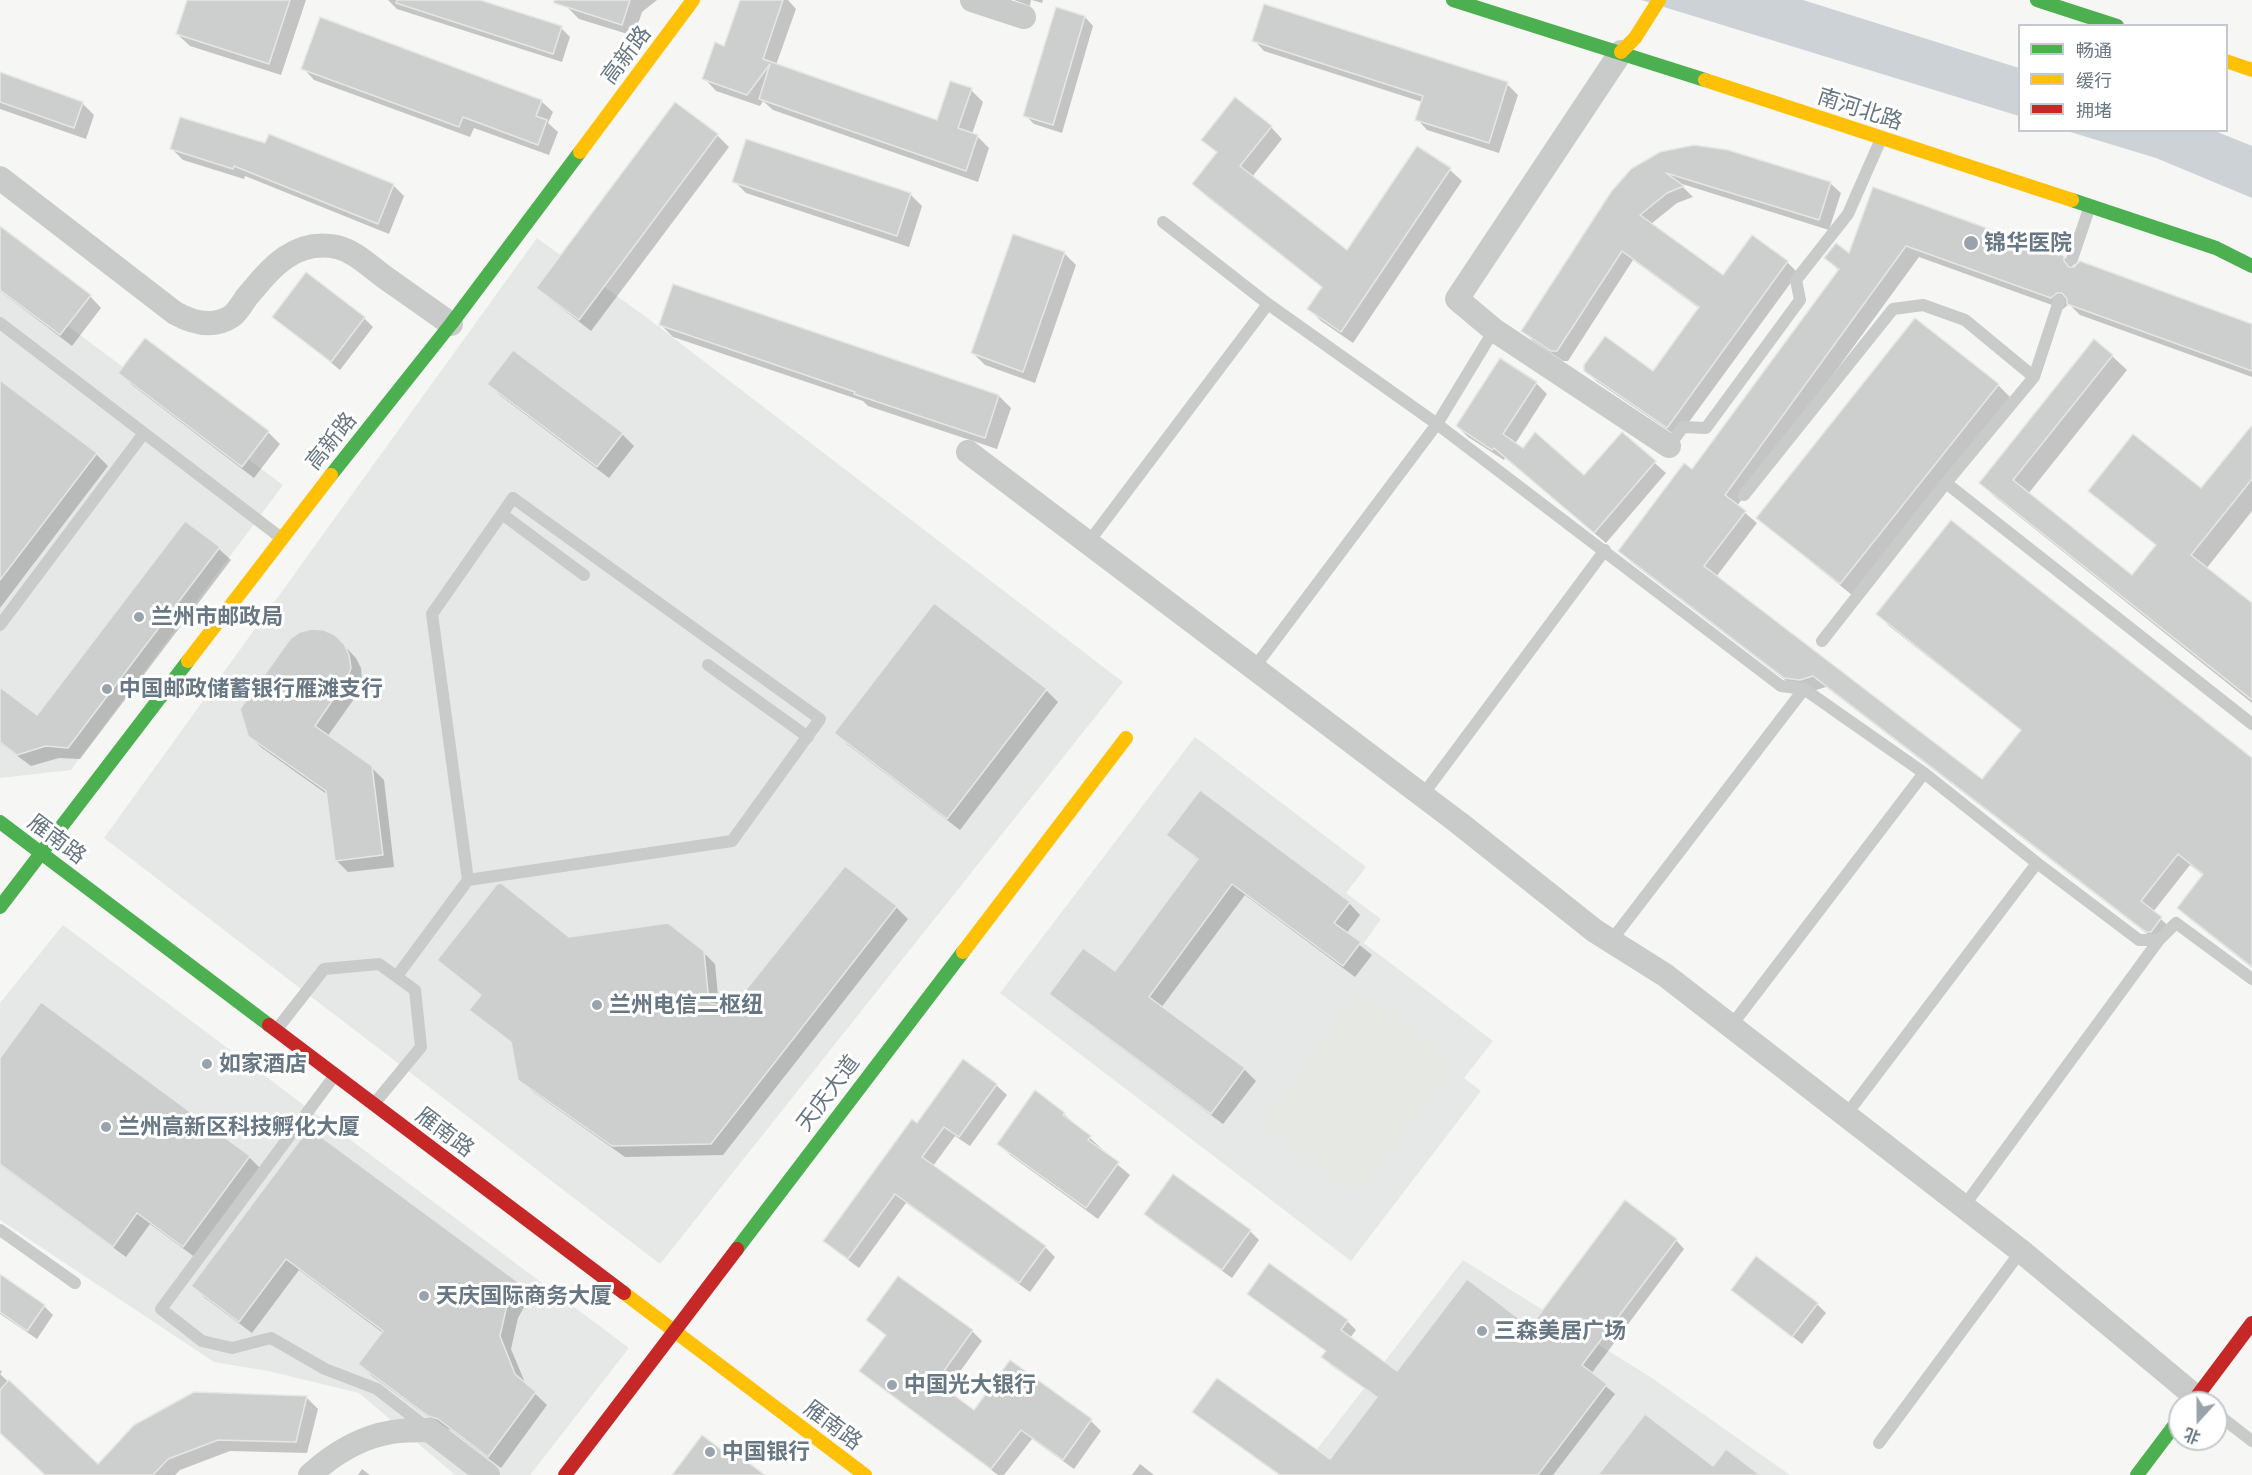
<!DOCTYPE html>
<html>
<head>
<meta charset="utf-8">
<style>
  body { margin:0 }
  #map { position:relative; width:2252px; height:1475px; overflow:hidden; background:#f6f6f5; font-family:"Exo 2","Noto Sans SC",sans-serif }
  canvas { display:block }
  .legend { position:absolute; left:2018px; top:24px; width:210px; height:108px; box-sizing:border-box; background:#fff; border:2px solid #c3c9ce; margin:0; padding:8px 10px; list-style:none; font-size:18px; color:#687784 }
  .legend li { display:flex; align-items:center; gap:12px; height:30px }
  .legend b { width:30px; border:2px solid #c3c9ce }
  .north { position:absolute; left:2168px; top:1391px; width:60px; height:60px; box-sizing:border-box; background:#fff; border:2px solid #c3c9ce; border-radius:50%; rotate:201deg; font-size:16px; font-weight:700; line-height:24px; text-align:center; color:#687784 }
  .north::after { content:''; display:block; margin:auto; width:21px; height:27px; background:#9aa3ac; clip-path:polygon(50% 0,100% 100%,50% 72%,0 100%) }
</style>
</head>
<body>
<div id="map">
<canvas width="2252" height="1475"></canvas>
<ul class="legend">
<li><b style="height:8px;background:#4caf50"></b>畅通</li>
<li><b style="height:8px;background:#ffc107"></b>缓行</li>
<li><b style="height:8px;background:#c62828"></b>拥堵</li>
</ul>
<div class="north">北</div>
</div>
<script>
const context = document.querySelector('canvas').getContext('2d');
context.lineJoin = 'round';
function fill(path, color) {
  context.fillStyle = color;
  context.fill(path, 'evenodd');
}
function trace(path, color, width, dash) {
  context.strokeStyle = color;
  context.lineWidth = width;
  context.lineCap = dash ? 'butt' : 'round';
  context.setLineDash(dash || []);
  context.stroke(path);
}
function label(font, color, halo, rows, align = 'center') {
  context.font = font + ' "Exo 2","Noto Sans SC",sans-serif';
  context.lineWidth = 6;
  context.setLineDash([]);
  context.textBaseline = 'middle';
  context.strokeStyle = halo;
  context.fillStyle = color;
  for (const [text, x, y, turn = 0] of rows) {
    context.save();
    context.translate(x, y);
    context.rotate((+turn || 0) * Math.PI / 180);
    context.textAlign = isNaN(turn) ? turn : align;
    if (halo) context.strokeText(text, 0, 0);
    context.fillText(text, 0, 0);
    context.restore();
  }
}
const built = new Path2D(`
  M537 238 646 317 1123 682 660 1264 104 838Z
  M0 276 283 485 71 770 0 778Z
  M1195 737 1366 867 1346 893 1381 919 1364 943 1493 1041 1464 1078 1481 1091 1351 1261 1000 993Z
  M63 925 629 1348 530 1475H455L359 1393 268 1371 214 1362 0 1220V1003Z
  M1463 1260 1652 1378 1790 1475H1297Z`);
const green = new Path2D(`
  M1360 993 1454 1063 1357 1192 1264 1123Z`);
const water = new Path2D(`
  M1641 0H1803L2019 68V116Z
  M2067 131H2215L2252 146V198L2156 158Z`);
const shadow = new Path2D(`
  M189 0H306L281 75 190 46 177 34Z
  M388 0H475L561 28 570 37 562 62 397 9Z
  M569 0H657L642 12 634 36 579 19 567 7Z
  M743 0H788L796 9 776 65 938 122 971 90 983 102 972 134 977 136 989 148 978 182 773 110 763 101 760 106 716 91 704 78 725 48Z
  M1014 0H1031L1030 6Z
  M1032 0H1043L1042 3Z
  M1085 17 1093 26 1062 133 1034 124 1025 115Z
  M1254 40 1507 84 1518 95 1499 153 1427 130 1417 119 1422 102 1264 51Z
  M303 68 541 101 553 112 548 123 558 132 549 155 474 128 470 137 314 80Z
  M0 73 82 103 94 115 86 139 0 109Z
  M1271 127 1282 139 1252 177 1347 252 1450 170 1462 181 1353 343 1321 321 1309 309 1323 288 1206 196 1194 184 1218 154 1203 140Z
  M717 135 729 147 591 331 550 299 538 288Z
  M172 149 393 185 404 196 389 234 245 176 244 179 183 160Z
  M1632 170 1830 183 1841 193 1829 230 1679 183 1693 197 1677 203 1651 224 1723 277 1753 237 1787 262 1798 273 1678 437 1596 381 1586 370 1653 373 1700 309 1633 260 1568 361H1563L1533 341 1523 330Z
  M734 181 910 194 922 206 909 247 746 193Z
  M1874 189 2064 257 2075 268 2252 325V377L2080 315 2069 304 2063 309 1919 257 1737 506 1757 523 1716 577 1982 781 2022 731 1889 626 1878 614 2252 760V968L2190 919 2179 908 2204 876 2190 865 2153 912 2173 930 2159 943 1826 687 1813 691 1797 689 1631 562 1620 551 1692 471 1839 271 1826 258 1850 255Z
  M0 228 90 296 101 308 72 346 0 291Z
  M1064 253 1076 265 1035 383 985 365 973 353Z
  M674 286 999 396 1011 408 997 449 868 406 863 401 673 337 661 325Z
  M274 317 364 318 373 327 340 370Z
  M1916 320 1998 385 2010 397 1852 595 1770 529 1758 518Z
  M2112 356 2127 370 2028 494 2132 577 2157 546 2105 505 2090 491 2202 490 2252 427V511L2206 569 2252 605V703L1995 497 1981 483Z
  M120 373 268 432 280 444 254 478 132 385Z
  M0 382 96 454 108 466 0 608Z
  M1536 383 1547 394 1515 444 1524 450 1585 477 1622 434 1666 473 1606 543 1505 458 1504 460 1468 437 1457 426Z
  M489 384 622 434 634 446 609 478 501 396Z
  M186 523 219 549 231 560 80 759 59 758 31 766 0 743V689L38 718Z
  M335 636 356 658 361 668 362 680 359 692 327 737 371 767 384 780 394 867 348 872 336 860 328 795 262 748 249 736Z
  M1046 690 1058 702 960 830 848 745 836 733Z
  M1168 835 1349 903 1360 915 1346 934 1372 955 1355 977 1245 895 1161 1008 1244 1069 1256 1081 1223 1124 1063 1005 1051 993 1115 973 1199 861Z
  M846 868 896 907 908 919 723 1155 625 1157 532 1091 520 1079 513 1044 471 1010 482 996 439 960 569 939 703 952 715 964 719 1006 732 1008Z
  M0 1060 249 1157 261 1169 196 1258 150 1224 126 1257 0 1165Z
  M963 1061 996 1085 1007 1095 970 1146 955 1136 933 1166 1045 1247 1055 1257 1030 1292 906 1203 859 1268 836 1251 825 1241 917 1125Z
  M1064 1114 1102 1149 1101 1151 1130 1175 1098 1219 1010 1155 999 1143Z
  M309 1130 517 1284 530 1296 518 1318 511 1349 526 1385 547 1405 501 1468 451 1430 442 1427 372 1376 360 1364 383 1333 299 1270 252 1333 205 1298 193 1286Z
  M1174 1176 1250 1231 1259 1240 1232 1278 1155 1223 1146 1214Z
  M1676 1240 1684 1249 1591 1374 1615 1394 1553 1475H1279L1203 1420 1194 1412 1330 1461 1378 1398 1332 1366 1323 1357 1327 1352 1258 1302 1249 1294 1347 1321 1356 1330 1350 1338 1398 1373 1531 1329Z
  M0 1276 44 1306 53 1315 37 1339 0 1314Z
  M1733 1290 1817 1304 1826 1313 1802 1344Z
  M868 1320 972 1331 982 1341 946 1391 974 1413 1010 1362 1091 1421 1101 1431 1074 1469 1032 1439 1004 1475H998L871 1380 861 1370 886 1336Z
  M0 1370 2 1372 0 1374 98 1466 307 1398 318 1409 307 1453 230 1451 180 1470 175 1475H47L0 1431Z
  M1140 1464 1154 1475H1132Z
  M362 1469 370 1475H358Z`);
const building = new Path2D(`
  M187 0H290L269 64 176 34Z
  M397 0H480L562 26 553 54 396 3Z
  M554 0H630L622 25 554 3Z
  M740 0H783L763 59 937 120 950 81 972 88 958 128 978 135 966 171 759 99 770 64 747 95 702 79 715 42 724 46Z
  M1264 4 1508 82 1489 143 1415 120 1423 96 1252 41Z
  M1056 7 1085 16 1053 125 1023 116Z
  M320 17 542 100 536 116 547 120 538 145 463 117 459 127 301 69Z
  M0 72 83 102 74 128 0 102Z
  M1235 97 1272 126 1240 166 1347 250 1417 146 1451 168 1341 332 1307 309 1322 287 1192 184 1217 152 1201 140Z
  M675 102 718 134 579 320 536 288Z
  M180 117 265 143 269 134 394 184 378 224 234 166 233 169 170 149Z
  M746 139 911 193 897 236 732 182Z
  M1694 145 1728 150 1831 182 1819 220 1666 173 1684 186 1667 193 1640 215 1723 275 1752 235 1788 261 1667 428 1584 371V365L1605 336 1653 371 1699 307 1622 251 1557 351H1551L1521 331 1611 192 1631 169 1660 152Z
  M1873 187 2064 256V261L2069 267H2074L2080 261 2252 324V371L2067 304V299L2062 293H2057L2051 298 1906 246 1725 495 1746 511 1704 566 1982 779 2021 730 1876 614 1951 520 2252 758V967L2177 908 2203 874 2178 854 2141 901 2162 917 2151 932H2146L1813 676 1800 680 1784 678 1618 551 1684 463 1692 469 1839 269 1824 258 1836 243 1849 253Z
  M0 226 91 295 60 335 0 290Z
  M1013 234 1065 252 1023 372 971 353Z
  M306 272 365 317 331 362 272 317Z
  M673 284 999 395 985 438 854 394 855 392 659 325Z
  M1915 318 1999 384 1840 584 1756 518Z
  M145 338 269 431 242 467 118 373Z
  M2094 339 2113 355 2013 480 2132 575 2156 545 2088 491 2133 434 2201 488 2252 425V479L2191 555 2252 603V700L1979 483Z
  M513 350 623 433 597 467 487 384Z
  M1500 358 1537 382 1503 434 1523 448 1535 432 1584 475 1622 432 1656 461 1594 533 1494 448 1492 450 1456 426Z
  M0 380 97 453 0 580Z
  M185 521 220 547 68 748 46 746 17 755 0 742V687L37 715Z
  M934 603 1047 689 947 819 834 733Z
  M312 629 324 630 335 635 344 644 349 655 351 668 347 679 315 726 372 766 383 855 335 861 326 791 248 736 240 709 290 639 300 632Z
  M1200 790 1350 902 1334 923 1361 942 1343 966 1232 884 1149 997 1245 1068 1211 1114 1049 994 1083 948 1115 971 1198 859 1166 835Z
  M845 866 897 906 711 1144 612 1146 518 1080 511 1042 469 1010 481 995 437 960 497 884 501 883 569 937 668 923 704 951 709 1003 732 1007Z
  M41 1002 250 1156 183 1247 137 1213 113 1247 0 1164V1058Z
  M963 1059 997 1084 959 1137 944 1127 922 1157 1046 1246 1019 1283 895 1194 848 1259 823 1241 912 1119 917 1123Z
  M1035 1090 1065 1113 1063 1115 1091 1136 1088 1140 1119 1162 1086 1208 997 1144Z
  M309 1128 518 1282 507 1305 500 1336 515 1374 536 1392 488 1457 438 1419 428 1416 358 1364 383 1331 286 1259 239 1322 191 1286Z
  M1173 1174 1251 1230 1222 1270 1144 1214Z
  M1625 1200 1677 1239 1582 1365 1607 1384 1538 1475H1280L1192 1412 1217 1378 1330 1459 1377 1397 1321 1357 1326 1351 1247 1294 1269 1263 1348 1320 1341 1330 1397 1371 1467 1279 1530 1327Z
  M1756 1256 1818 1303 1792 1337 1731 1290Z
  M0 1274 45 1305 27 1331 0 1312Z
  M898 1276 973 1330 936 1382 974 1410 1010 1360 1092 1419 1063 1460 1021 1430 991 1469 859 1371 886 1335 866 1320Z
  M9 1380 98 1464 134 1425 194 1392 307 1396 296 1442 218 1440 168 1459 153 1475H45L0 1433V1390Z
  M1645 1414 1713 1466 1726 1449 1760 1475H1598Z
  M702 1435 723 1451 726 1446 765 1475H672Z`);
const lane = new Path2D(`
  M1163 222 1268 304 1437 424 1254 668
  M2072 259 2089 209
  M0 323 280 537
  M1494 330 1437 424 1781 686 1804 689 1924 773 2037 863 2139 940H2159L2176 923 2252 979
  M1669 446 1683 427 1706 428 1800 300 1796 280 1848 214 1881 139
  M1946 483 2034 377 2059 301
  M1744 495 1893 309 1923 305 1965 320 2034 377
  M513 498 820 719 732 841 468 880 432 614Z
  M502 514 584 575
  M1088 543 1268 304
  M0 625 144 433
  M1822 641 1946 483 2252 724
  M708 665 808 737
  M1422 796 1605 550
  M1611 941 1804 689
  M397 976 468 880
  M1731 1026 1924 773
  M277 1029 324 969 379 964 415 990 421 1047 374 1104
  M335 1075 161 1309 202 1341 232 1348 271 1338 325 1369 377 1389 426 1427
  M1846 1115 2037 863
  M1964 1206 2159 940
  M0 1230 75 1283
  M2216 1413 2252 1441
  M1879 1443 2021 1251`);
const street = new Path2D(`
  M972 0 1024 17
  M1621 52 1457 299 1494 330 1669 446
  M0 178 175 313C193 323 214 328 232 316 237 312 242 304 246 298 270 269 294 238 337 247 356 252 368 265 383 276 406 292 428 308 451 324
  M968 452 1459 823 1595 931 1665 975 2021 1251 2196 1397
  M310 1475C333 1454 361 1437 392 1432 404 1430 417 1430 429 1430L488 1475`);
const fast = new Path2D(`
  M1453 0 1705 80
  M2037 0 2117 26
  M2072 200 2216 248 2252 266
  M331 475 451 324 580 152
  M0 822 269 1025
  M0 907 188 661
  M737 1249 963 952
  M2137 1475 2180 1418`);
const slow = new Path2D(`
  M1621 52 1635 38 1659 0
  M2226 61 2252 70
  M1705 80 2072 200
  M580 152 693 0
  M188 661 331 475
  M963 952 1126 738
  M624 1293 865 1475`);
const jam = new Path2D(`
  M269 1025 624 1293
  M2192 1403 2252 1323
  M565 1475 737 1249`);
const markers = [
  [1971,243,8,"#9aa3ac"],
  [139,617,6,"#9aa3ac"],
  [107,689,6,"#9aa3ac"],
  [597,1005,6,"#9aa3ac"],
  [207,1064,6,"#9aa3ac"],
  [106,1127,6,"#9aa3ac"],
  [424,1296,6,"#9aa3ac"],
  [1482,1331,6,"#9aa3ac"],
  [892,1385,6,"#9aa3ac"],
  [710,1452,6,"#9aa3ac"]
];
const streetNames = [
  ["高新路",626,55,-53],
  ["南河北路",1860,109,18],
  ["高新路",331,441,-51],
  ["雁南路",57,839,37],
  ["天庆大道",828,1093,-53],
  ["雁南路",445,1132,37],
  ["雁南路",833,1425,37]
];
const poiNames = [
  ["锦华医院",1984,243],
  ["兰州市邮政局",151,617],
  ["中国邮政储蓄银行雁滩支行",119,689],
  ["兰州电信二枢纽",609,1005],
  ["如家酒店",219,1064],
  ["兰州高新区科技孵化大厦",118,1127],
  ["天庆国际商务大厦",436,1296],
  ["三森美居广场",1494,1331],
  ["中国光大银行",904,1385],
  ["中国银行",722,1452]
];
fill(built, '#e6e8e8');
fill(green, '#e5e8e3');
fill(water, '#ccd2d6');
fill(shadow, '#0003');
fill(building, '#cdcece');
trace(building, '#e6e6e5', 1.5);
trace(lane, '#c9caca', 12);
trace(street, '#c9caca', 24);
trace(fast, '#4caf50', 14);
trace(slow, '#ffc107', 14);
trace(jam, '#c62828', 14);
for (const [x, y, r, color] of markers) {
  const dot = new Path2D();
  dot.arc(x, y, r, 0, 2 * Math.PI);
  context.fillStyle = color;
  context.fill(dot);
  trace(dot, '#fff', 2);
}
label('22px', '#687784', '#fff', streetNames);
label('bold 22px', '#687784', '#fff', poiNames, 'left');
</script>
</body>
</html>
